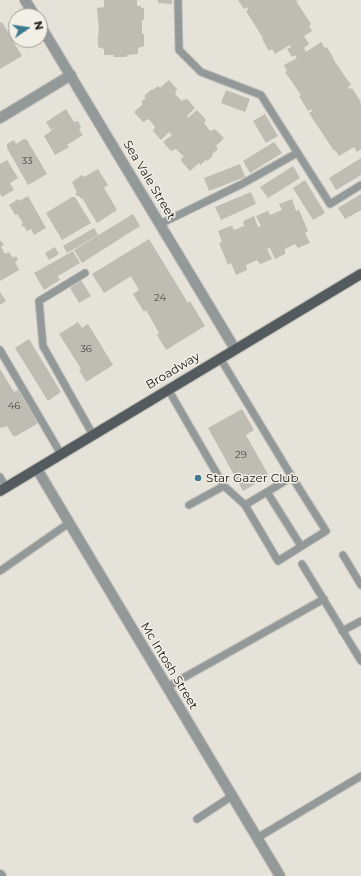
<!DOCTYPE html>
<html>
<head>
<meta charset="utf-8">
<style>
  body { margin:0 }
  #map { position:relative; width:361px; height:876px; overflow:hidden; background:#e4e2d9; font-family:Montserrat,sans-serif }
  canvas { display:block }
  .north { position:absolute; left:8px; top:8px; width:40px; height:40px; box-sizing:border-box; background:#f2efe6; border:1px solid #9f9d96; border-radius:50%; rotate:77deg; font-size:11px; font-weight:700; line-height:16px; text-align:center; color:#22211e }
  .north::after { content:''; display:block; margin:auto; width:14px; height:18px; background:#3d7c90; clip-path:polygon(50% 0,100% 100%,50% 72%,0 100%) }
</style>
</head>
<body>
<div id="map">
<canvas width="361" height="876"></canvas>
<div class="north">N</div>
</div>
<script>
const context = document.querySelector('canvas').getContext('2d');
context.lineJoin = 'round';
function fill(path, color) {
  context.fillStyle = color;
  context.fill(path, 'evenodd');
}
function trace(path, color, width, dash) {
  context.strokeStyle = color;
  context.lineWidth = width;
  context.lineCap = dash ? 'butt' : 'round';
  context.setLineDash(dash || []);
  context.stroke(path);
}
function label(font, color, halo, rows, align = 'center') {
  context.font = font + ' Montserrat,sans-serif';
  context.lineWidth = 3;
  context.setLineDash([]);
  context.textBaseline = 'middle';
  context.strokeStyle = halo;
  context.fillStyle = color;
  for (const [text, x, y, turn = 0] of rows) {
    context.save();
    context.translate(x, y);
    context.rotate((+turn || 0) * Math.PI / 180);
    context.textAlign = isNaN(turn) ? turn : align;
    if (halo) context.strokeText(text, 0, 0);
    context.fillText(text, 0, 0);
    context.restore();
  }
}
const building = new Path2D(`
  M104 0H137V6H141V8H144V20H142V34H144V46L138 48V54L127 55V57H114V55H104V49L98 47V34L99 33 97 8 104 7Z
  M158 0H172V4L158 3Z
  M238 0H299L296 1 311 24 309 26 312 31 304 36 309 44 304 48 306 52 321 42 325 48 327 47 334 59H333L351 85 348 87 349 89 352 88 361 102 360 103 361 105V149L357 152 354 147 339 156 335 150 334 151 309 113 312 111 311 109 308 111 299 96 301 95 285 72 287 71 284 65 297 58 295 55 292 57 287 49 291 47 290 45 275 54 272 49 269 51 262 39 263 38 246 11 248 10 247 7 244 9Z
  M2 22 22 56 0 69V23Z
  M169 80 177 89 175 94 182 101 184 99 185 100 187 99 195 108 187 116 188 118 197 110 206 120 204 123 210 131 215 129 224 138 216 146 218 149 212 154 213 156 207 161 206 160 200 165 199 163 190 171 181 161 182 160 181 158 184 157 176 149 171 151 163 142 172 135 169 132 161 140 153 131 155 127 149 119 143 122 134 112 143 104 141 102 146 98 144 96 152 89 153 90 158 86 160 88Z
  M226 90 250 99 245 112 221 103Z
  M66 109 74 122 78 121 81 127 79 130 83 135 67 145 69 147 55 155 44 136 55 128V127L51 130 46 122Z
  M265 114 278 136 266 143 253 121Z
  M24 139 27 140 47 174 28 185 7 148V144L14 140 16 144Z
  M274 142 282 153 250 173 243 161Z
  M361 158V175L336 190 329 178Z
  M7 160 18 178 10 183 14 190 2 197 0 194V164Z
  M240 164 245 177 209 191 204 178Z
  M293 166 300 178 268 198 260 187Z
  M98 169 108 185 104 188 117 210 97 223 82 198 81 199 79 196H77L75 193H77L72 182 82 175 84 177Z
  M305 180 325 213 313 220 293 188Z
  M251 192 256 204 221 220 215 207Z
  M361 194V210L345 219 338 208Z
  M28 196 46 228 34 235 31 229 27 231 24 226 23 227 21 224 23 223 17 214 15 215 9 205 18 199 19 201Z
  M72 197H75L91 223 62 240 46 213Z
  M292 199 296 211 299 210 308 231 305 233 310 243 298 248 295 244 285 249V254L275 259 270 248 267 249 272 259 260 264 257 260 246 265 247 270 236 275 231 263 228 265 219 243 222 242 218 231 230 226H232L234 230 244 226 243 221 254 216 258 227 261 226 256 216 268 211 270 215 282 210 279 204Z
  M133 214 140 226 82 263 74 250Z
  M94 228 98 235 67 253 63 246Z
  M149 239 188 303 190 301 205 326 166 350 157 335 159 333 146 310 144 312 133 294 139 290 131 276 104 293 92 274Z
  M0 241H1L4 245 1 247 5 254 9 252 13 258 16 256 18 260 15 262 19 270 0 281Z
  M55 247 59 254 49 260 45 253Z
  M73 251 80 263 58 276 60 280 44 290 34 273Z
  M81 280 91 296 79 303 70 288Z
  M0 292 6 301 0 305Z
  M78 322 82 328 88 324 113 365 86 382 79 370 81 369 59 334Z
  M29 339 61 392 48 401 15 348Z
  M0 369 14 392 18 390 37 421V424L16 436H13L7 426 2 428V427L0 428Z
  M242 409 254 430 246 435 269 476 243 491 208 428Z`);
const service = new Path2D(`
  M178 0 179 50 201 72 261 95 330 204 361 185
  M160 224 242 184 297 153
  M85 273 39 301 43 346 93 435
  M0 350 61 454
  M168 389 224 486
  M0 477 6 487
  M267 492 301 546
  M189 505 224 486 245 505 292 477 220 358
  M245 505 278 561 326 531 292 477
  M343 555 361 585
  M302 564 361 661
  M0 571 69 523
  M342 631 361 621
  M167 687 324 599
  M197 819 232 796
  M257 838 361 776`);
const minor = new Path2D(`
  M25 0 35 16
  M40 25 235 349
  M0 118 71 75
  M37 469 280 876
  M0 875 1 876`);
const primary = new Path2D(`
  M0 491 361 274`);
const markers = [
  [198,478,4,"#3d7c90"]
];
const numberNames = [
  ["33",27,161],
  ["24",160,298],
  ["36",86,349],
  ["46",14,406],
  ["29",241,455]
];
const streetNames = [
  ["Sea Vale Street",149,180,59],
  ["Broadway",173,371,-31],
  ["Mc Intosh Street",169,666,59]
];
const poiNames = [
  ["Star Gazer Club",206,478]
];
fill(building, '#bebcb3');
trace(service, '#c1bfb7', 9);
trace(minor, '#c1bfb7', 12);
trace(primary, '#c1bfb7', 12);
trace(service, '#939899', 7);
trace(minor, '#939899', 10);
trace(primary, '#535b5e', 10);
for (const [x, y, r, color] of markers) {
  const dot = new Path2D();
  dot.arc(x, y, r, 0, 2 * Math.PI);
  context.fillStyle = color;
  context.fill(dot);
  trace(dot, '#f2efe6', 1.5);
}
label('10px', '#494843', null, numberNames);
label('12px', '#22211e', '#f2efe6', streetNames);
label('12px', '#22211e', '#f2efe6', poiNames, 'left');
</script>
</body>
</html>
